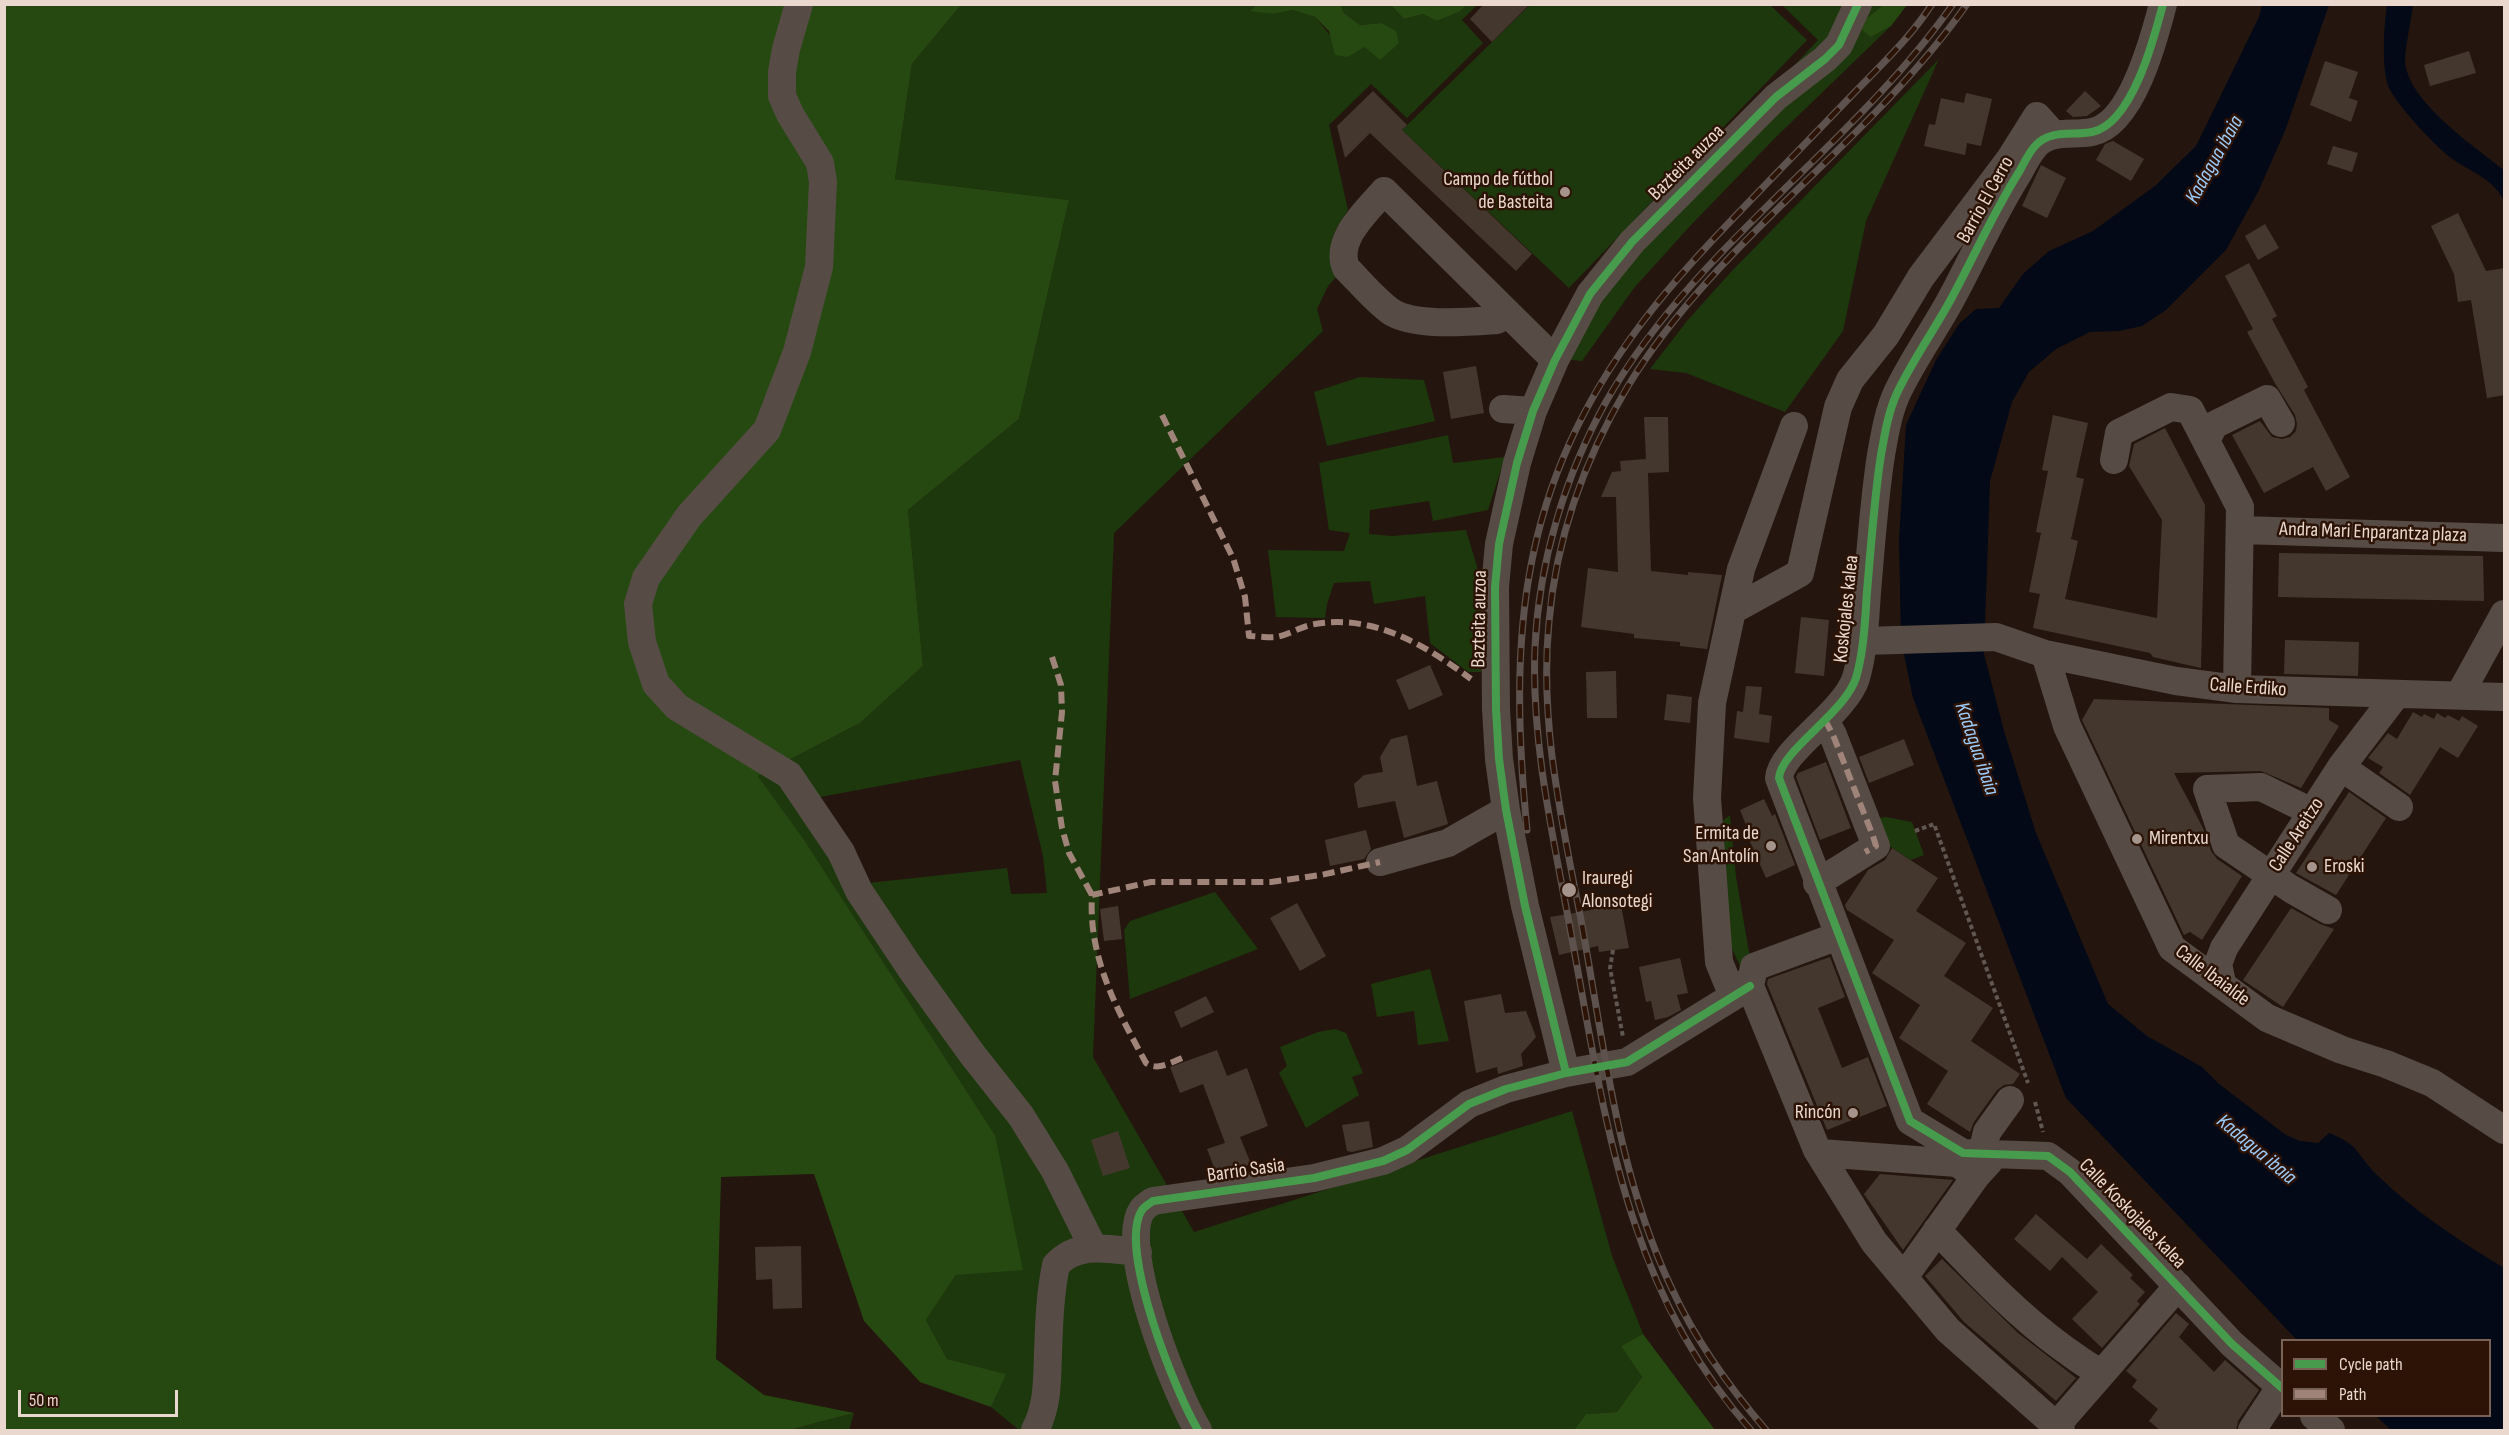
<!DOCTYPE html>
<html>
<head>
<meta charset="utf-8">
<style>
  body { margin:0 }
  #map { position:relative; width:2509px; height:1435px; overflow:hidden; background:#24160e; font-family:"Sofia Sans Condensed",sans-serif }
  canvas { display:block }
  .frame { position:absolute; inset:0; border:6px solid #ead8cf; pointer-events:none }
  .legend { position:absolute; left:2281px; top:1339px; width:210px; height:78px; box-sizing:border-box; background:#2c1306; border:2px solid #786256; margin:0; padding:8px 10px; list-style:none; font-size:18px; color:#ead8cf }
  .legend li { display:flex; align-items:center; gap:12px; height:30px }
  .legend b { width:30px; border:2px solid #786256 }
  .scale { position:absolute; left:18px; top:1390px; width:160px; height:27px; box-sizing:border-box; border:3px solid #ead8cf; border-top:0; padding-left:8px; font-size:18px; line-height:21px; white-space:nowrap; color:#ead8cf; -webkit-text-stroke:4px #2c1306; paint-order:stroke }
</style>
</head>
<body>
<div id="map">
<canvas width="2509" height="1435"></canvas>
<div class="frame"></div>
<ul class="legend">
<li><b style="height:8px;background:#469c4c"></b>Cycle path</li>
<li><b style="height:8px;background:#a18479"></b>Path</li>
</ul>
<div class="scale">50 m</div>
</div>
<script>
const context = document.querySelector('canvas').getContext('2d');
context.lineJoin = 'round';
function fill(path, color) {
  context.fillStyle = color;
  context.fill(path, 'evenodd');
}
function trace(path, color, width, dash) {
  context.strokeStyle = color;
  context.lineWidth = width;
  context.lineCap = dash ? 'butt' : 'round';
  context.setLineDash(dash || []);
  context.stroke(path);
}
function label(font, color, halo, rows, align = 'center') {
  context.font = font + ' "Sofia Sans Condensed",sans-serif';
  context.lineWidth = 5;
  context.setLineDash([]);
  context.textBaseline = 'middle';
  context.strokeStyle = halo;
  context.fillStyle = color;
  for (const [text, x, y, turn = 0] of rows) {
    context.save();
    context.translate(x, y);
    context.rotate((+turn || 0) * Math.PI / 180);
    context.textAlign = isNaN(turn) ? turn : align;
    if (halo) context.strokeText(text, 0, 0);
    context.fillText(text, 0, 0);
    context.restore();
  }
}
const green = new Path2D(`
  M961 5H1256L1251 10 1273 14 1293 10 1315 17 1348 57 1365 47 1381 23 1360 25 1344 13 1341 5H1391L1404 19 1423 14 1437 21 1459 12 1467 5H1477L1462 20 1483 43 1407 118 1371 84 1329 125 1348 210C1330 239 1327 239 1341 272L1328 286 1317 309 1323 331 1114 533 1093 1057 1194 1232 1572 1111 1612 1256 1643 1334 1621 1346 1642 1377 1617 1412 1586 1414 1574 1430H1019L991 1407 1005 1374 947 1359 926 1320 956 1275 995 1135 804 841 758 776 860 723 923 666 908 510 1019 419 1069 200 895 179 912 64ZM1020 760 1043 856 1047 893 1011 894 1007 868 868 883 820 797Z
  M1530 5H1770L1807 40 1569 288 1402 130Z
  M1782 5H1883L1866 19 1871 37 1891 26 1775 138 1690 226 1634 288 1582 361 1562 359 1581 293 1818 40Z
  M1939 59 1866 221 1843 331 1785 412 1686 373 1650 369 1687 321 1730 273Z
  M1360 377 1424 380 1435 421 1327 446 1314 392Z
  M1448 435 1453 463 1505 457 1488 510 1433 521 1429 501 1370 510 1369 534 1392 536 1466 530 1482 583 1481 672H1468L1430 643 1425 596 1374 604 1370 581 1334 583 1327 604 1325 618 1276 617 1268 550 1344 551 1350 533 1329 530 1319 463Z
  M1730 815 1736 877 1749 952 1754 967 1750 986 1730 945 1720 823Z
  M1886 817 1912 822 1924 855 1911 860 1886 844 1873 819Z
  M1215 892 1258 949 1130 999 1124 930 1130 921Z
  M1430 969 1449 1041 1418 1045 1414 1011 1377 1017 1371 984Z
  M1335 1029 1346 1033 1363 1073 1352 1077 1359 1095 1306 1128 1279 1073 1287 1066 1280 1047 1318 1032Z
  M854 1413 849 1430H789Z`);
const forest = new Path2D(`
  M5 5H961L912 64 895 179 1069 200 1019 419 908 510 923 666 860 723 758 776 804 840 995 1135 1023 1270 956 1275 926 1320 947 1359 1006 1374 991 1407 920 1382 864 1321 814 1174 721 1177 716 1359 764 1395 854 1413 789 1430H5Z
  M1256 5H1341L1344 13 1360 25 1381 23 1396 31 1399 43 1380 60 1365 47 1348 57 1335 55 1329 31 1315 17 1293 10 1273 14 1250 11Z
  M1391 5H1467L1459 12 1437 21 1423 14 1404 19Z
  M1883 5H1907L1891 26 1871 37 1862 30 1866 19Z
  M1643 1334 1715 1430H1574L1586 1414 1617 1412 1642 1377 1621 1346Z`);
const water = new Path2D(`
  M2262 5H2329L2285 131 2258 192 2226 250 2166 310 2142 326 2119 331 2090 332 2056 349 2029 372 2012 402 1990 481 1984 654 2004 731 2036 833 2108 1004 2147 1036 2202 1067 2219 1084 2286 1135 2300 1141 2318 1143 2329 1133C2360 1145 2356 1154 2377 1175 2414 1211 2460 1241 2504 1268V1430H2391L2376 1416H2490V1340H2297L2066 1098 1913 698 1901 640 1899 539 1906 425 1936 360 1959 324 1976 309 1999 308 2023 274 2049 251 2093 231 2155 186 2196 146 2259 17Z
  M2387 5H2413C2411 22 2406 42 2405 59 2405 100 2475 147 2504 170V200C2490 177 2476 175 2454 160 2438 150 2397 105 2389 88 2381 70 2384 24 2387 5Z`);
const building = new Path2D(`
  M1484 4H1530L1492 42 1470 19Z
  M2469 51 2476 73 2430 86 2424 65Z
  M2325 61 2358 72 2349 98 2358 101 2351 122 2310 105Z
  M1373 91 1407 125 1402 130 1532 254 1516 271 1370 133 1345 158 1337 126Z
  M2085 91 2101 106 2087 116 2073 117 2066 111Z
  M1966 93 1992 99 1981 146 1967 143 1965 155 1924 146 1929 124 1935 125 1941 98 1964 103Z
  M2113 141 2144 159 2131 181 2096 160 2105 144Z
  M2333 146 2358 153 2352 172 2327 164Z
  M2041 165 2066 178 2047 218 2022 206Z
  M2458 213 2486 271 2505 268V395L2487 398 2471 300 2458 302 2454 274 2431 226Z
  M2265 224 2279 248 2258 260 2245 236Z
  M2249 263 2277 316 2272 319 2308 387 2304 390 2350 477 2326 491 2313 467 2264 493 2232 435 2260 421 2272 437 2282 439 2290 437 2296 431 2297 424 2295 415 2276 385 2247 332 2253 329 2225 276Z
  M1476 366 1484 413 1451 419 1443 372Z
  M2053 415 2088 423 2076 477 2084 479 2071 539 2078 541 2065 599 2157 618 2162 520 2129 466 2134 444 2165 428 2205 505 2201 668 2153 657 2150 653 2033 628 2040 594 2029 592 2041 533 2036 532 2048 471 2042 470Z
  M1644 417H1668L1669 472 1648 473 1651 571 1688 575V572L1722 575 1707 649 1680 646V642L1634 638V634L1581 627 1588 568 1618 572 1616 497H1601L1612 472 1621 471 1620 461 1646 459Z
  M2279 553 2483 556 2484 601 2278 597Z
  M1801 617 1829 620 1824 676 1795 673Z
  M2285 640 2359 642 2358 676 2284 674Z
  M1430 665 1443 695 1409 710 1396 680Z
  M1616 671 1617 718H1587L1586 672Z
  M1746 686 1762 687 1759 714 1772 716 1769 743 1734 738 1737 711 1743 712Z
  M1667 694 1692 697 1690 723 1664 720Z
  M2094 699 2329 708V720L2339 726 2301 788 2261 771 2174 773 2203 828 2211 851 2217 859 2242 876 2202 940 2190 932 2184 935 2082 720Z
  M2413 712 2422 717 2424 714 2434 719 2437 713 2445 718 2448 715 2459 721 2462 716 2478 726 2458 758 2440 747 2410 795 2379 773 2383 767 2368 758 2388 733 2397 739Z
  M1407 735 1417 786 1437 781 1448 824 1404 838 1395 801 1358 808 1354 784 1364 775 1383 772 1380 757 1391 739Z
  M1904 739 1914 765 1869 783 1859 757Z
  M1826 762 1851 828 1820 840 1796 777 1798 773Z
  M2349 792 2386 818 2336 895 2296 873Z
  M1764 799 1772 816 1775 814 1795 865 1766 878 1744 828 1747 827 1740 810Z
  M1366 830 1371 849 1364 859 1330 866 1325 840Z
  M1892 848 1938 878 1916 911 1966 943 1944 976 1993 1008 1971 1041 2020 1074 2013 1084 2004 1085 1997 1090 1974 1122 1970 1132 1927 1104 1948 1071 1899 1038 1920 1005 1872 973 1894 940 1847 910 1845 905 1868 870 1885 860Z
  M1620 900 1629 948 1599 952 1598 946 1559 955 1550 917 1591 910 1590 906Z
  M1297 903 1326 956 1300 971 1270 918Z
  M1118 906 1122 939 1104 941 1100 909Z
  M2291 908 2320 924 2334 929 2283 1007 2243 980Z
  M1830 957 1845 997 1818 1008 1842 1068 1868 1057 1887 1106 1827 1130 1767 984 1768 979Z
  M1680 958 1688 993 1677 995 1681 1010 1668 1017 1655 1020 1651 1001 1646 1002 1639 967Z
  M1501 994 1505 1013 1526 1011 1536 1037 1521 1054 1523 1066 1498 1074 1497 1067 1476 1073 1464 1001Z
  M1206 996 1214 1012 1181 1028 1174 1012Z
  M1217 1050 1227 1076 1247 1068 1268 1126 1240 1137 1251 1164 1217 1175 1207 1149 1225 1143 1203 1084 1180 1093 1170 1067Z
  M1369 1121 1373 1147 1352 1152 1347 1151 1342 1125Z
  M1118 1131 1130 1168 1103 1176 1091 1140Z
  M1880 1174 1953 1180 1903 1250 1864 1194Z
  M2036 1214 2087 1259 2101 1244 2133 1275 2130 1278 2145 1292 2137 1301 2140 1304 2102 1348 2072 1319 2098 1292 2062 1257 2050 1271 2014 1239Z
  M801 1246 802 1308 773 1309 772 1279 756 1280 755 1247Z
  M1942 1259 2018 1333 2076 1378 2056 1401 1964 1322 1925 1276Z
  M2176 1313 2189 1324 2179 1337 2214 1372 2225 1360 2259 1390 2238 1421 2236 1431H2161L2149 1421 2158 1409 2132 1387 2137 1380 2126 1371Z`);
const path = new Path2D(`
  M1915 831 1934 824 2028 1083
  M1613 950 1610 968 1623 1037
  M2035 1102 2043 1132`);
const minor = new Path2D(`
  M799 4 786 49 782 72V96L790 114 820 163 823 182 819 267 797 352 767 430 689 516 646 578 638 604 642 642 656 684 677 707 789 775 841 852 859 891 911 969 972 1054 1021 1116 1055 1171 1093 1247
  M2163 4C2154 39 2132 124 2092 132 2073 136 2051 129 2036 145 2029 152 2024 163 2019 172 1993 213 1973 259 1950 301 1933 332 1912 361 1897 393 1888 413 1885 433 1881 455 1874 500 1871 546 1867 592 1865 621 1864 650 1856 678 1844 714 1781 750 1779 778L1910 1121 1963 1153 2048 1156 2070 1172 2232 1344 2282 1388
  M1504 311 1497 320C1469 322 1413 327 1390 311 1374 299 1360 282 1346 268 1334 239 1368 210 1384 191L1555 360
  M1503 409 1533 411
  M2206 441 2214 425 2267 399 2281 423
  M2114 460 2119 433 2171 407 2190 410 2240 507 2237 689
  M2241 530 2504 538
  M1733 610 1800 573 1838 407 1850 380 1886 335 1921 277 2010 159 2037 116 2054 135
  M1864 641 1996 637 2045 654 2176 681 2237 689 2504 697
  M2045 654 2067 726 2172 948 2267 1018 2342 1050 2386 1064 2432 1083 2504 1130
  M2460 694 2504 614
  M2341 767 2399 807
  M2312 812 2261 787 2207 789 2226 845 2291 889 2328 910
  M1380 862 1448 843 1506 810
  M1817 883 1876 846 1833 735 1825 720
  M2222 983 2218 964 2224 948 2341 767 2396 695
  M1750 986 1728 984 1719 962 1707 798 1712 703 1741 569 1794 426
  M1750 986 1817 1150 1874 1242 1948 1330 2061 1430
  M1750 986 1754 967 1838 936
  M1566 1073 1525 906 1506 810 1499 759 1496 709 1495 587 1499 544 1517 463 1533 411 1555 360 1590 294 1632 242 1776 97 1825 59 1839 45 1858 4
  M1820 1153 1957 1163 1976 1176
  M1982 1153 1987 1132 2010 1100
  M1937 1230C1977 1272 2016 1314 2063 1348 2076 1357 2088 1367 2102 1373
  M1904 1277 1976 1176 1989 1162
  M2314 1416 2331 1430
  M2056 1426 2178 1286
  M1035 1430C1048 1406 1047 1380 1048 1353 1049 1324 1050 1294 1056 1265 1078 1241 1108 1249 1138 1252
  M1198 1430C1176 1394 1117 1247 1142 1210 1145 1206 1149 1204 1153 1201L1314 1178 1383 1161 1407 1150 1469 1104 1506 1089 1566 1073 1627 1062 1750 986
  M2252 1430 2281 1386`);
const rail = new Path2D(`
  M1527 830C1508 634 1519 487 1641 324 1680 272 1726 226 1771 179 1799 150 1827 121 1855 92 1882 64 1911 37 1932 4
  M1751 1430C1623 1287 1604 1109 1570 928 1553 836 1531 741 1535 647 1539 561 1565 475 1607 400 1695 246 1853 147 1953 4
  M1766 1430C1729 1387 1696 1341 1672 1289 1617 1174 1604 1043 1581 920 1562 821 1539 724 1549 622 1556 538 1585 458 1628 386 1717 240 1869 144 1967 4`);
const quiet = new Path2D(`
  M1162 415 1233 558 1245 597 1249 636C1258 636 1268 638 1276 637 1289 635 1301 626 1315 624 1374 614 1425 645 1471 679
  M1052 657 1061 685 1062 712 1055 781 1062 828 1069 853 1092 895
  M1825 720 1833 735 1873 836 1876 846 1865 852
  M1182 1058C1170 1063 1157 1071 1146 1063 1117 1010 1088 957 1092 895L1151 882H1271L1321 875 1380 862`);
const cycleway = new Path2D(`
  M2163 4C2154 39 2132 124 2092 132 2073 136 2051 129 2036 145 2029 152 2024 163 2019 172 1993 213 1973 259 1950 301 1933 332 1912 361 1897 393 1888 413 1885 433 1881 455 1874 500 1871 546 1867 592 1865 621 1864 650 1856 678 1844 714 1781 750 1779 778L1910 1121 1963 1153 2048 1156 2070 1172 2232 1344 2282 1388
  M1566 1073 1525 906 1506 810 1499 759 1496 709 1495 587 1499 544 1517 463 1533 411 1555 360 1590 294 1632 242 1776 97 1825 59 1839 45 1858 4
  M1198 1430C1176 1394 1117 1247 1142 1210 1145 1206 1149 1204 1153 1201L1314 1178 1383 1161 1407 1150 1469 1104 1506 1089 1566 1073 1627 1062 1750 986`);
const markers = [
  [1565,192,6,"#a5948b"],
  [2137,839,6,"#a5948b"],
  [1771,846,6,"#a5948b"],
  [2312,867,6,"#a5948b"],
  [1569,890,8,"#a5948b"],
  [1853,1113,6,"#a5948b"]
];
const streetNames = [
  ["Bazteita auzoa",1687,163,-45],
  ["Barrio El Cerro",1986,200,-61],
  ["Andra Mari Enparantza plaza",2373,533,2],
  ["Koskojales kalea",1847,609,-84],
  ["Bazteita auzoa",1480,619,-89],
  ["Calle Erdiko",2248,688,4],
  ["Calle Areitzo",2297,835,-57],
  ["Calle Ibaialde",2212,976,37],
  ["Barrio Sasia",1246,1171,-8],
  ["Calle Koskojales kalea",2132,1214,46]
];
const poiNames = [
  ["Campo de fútbol",1553,180],
  ["de Basteita",1553,203],
  ["Ermita de",1759,834],
  ["San Antolín",1759,857],
  ["Mirentxu",2149,839,"left"],
  ["Eroski",2324,867,"left"],
  ["Irauregi",1582,879,"left"],
  ["Alonsotegi",1582,902,"left"],
  ["Rincón",1841,1113]
];
const waterNames = [
  ["Kadagua ibaia",2215,160,-61],
  ["Kadagua ibaia",1976,749,71],
  ["Kadagua ibaia",2256,1150,40]
];
fill(green, '#1d380d');
fill(forest, '#264911');
fill(water, '#030916');
fill(building, '#44382e');
trace(path, '#615752', 4, [4.5, 3]);
trace(minor, '#564c45', 28);
trace(rail, '#5d524d', 7);
trace(rail, '#2c1306', 4.5, [14]);
trace(quiet, '#a18479', 6, [12, 6]);
trace(cycleway, '#469c4c', 8);
for (const [x, y, r, color] of markers) {
  const dot = new Path2D();
  dot.arc(x, y, r, 0, 2 * Math.PI);
  context.fillStyle = color;
  context.fill(dot);
  trace(dot, '#2c1306', 2);
}
label('20px', '#ead8cf', '#2c1306', streetNames);
label('20px', '#ead8cf', '#2c1306', poiNames, 'right');
label('italic 21px', '#9cccf9', '#2c1306', waterNames);
</script>
</body>
</html>
